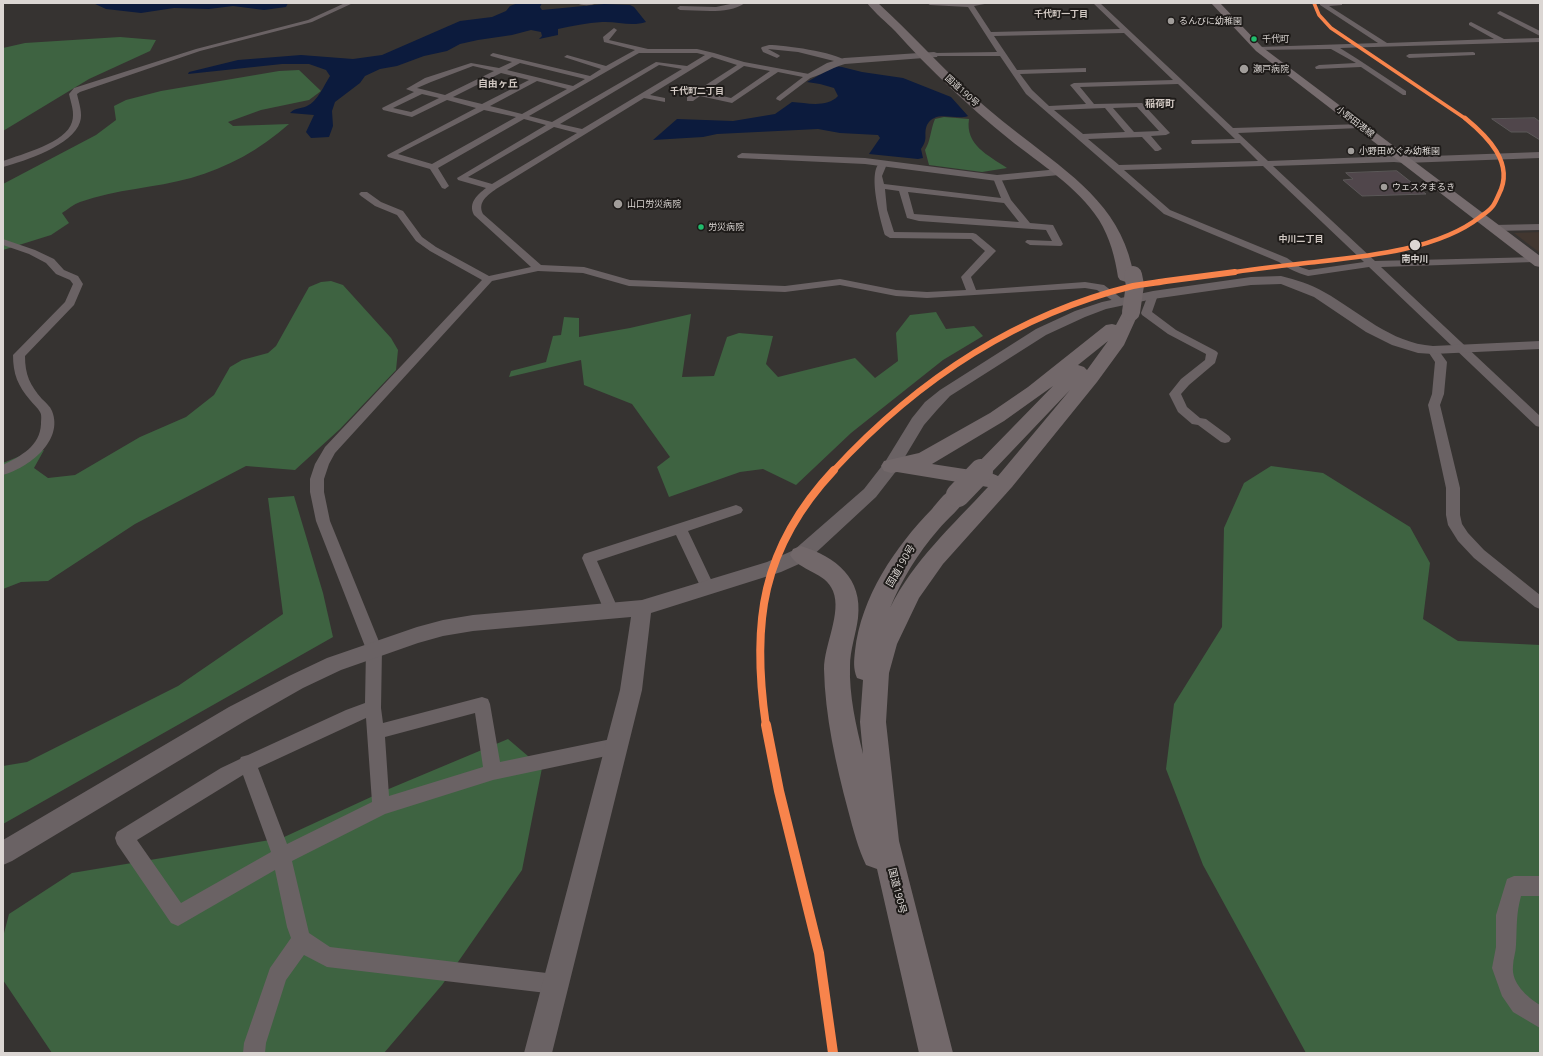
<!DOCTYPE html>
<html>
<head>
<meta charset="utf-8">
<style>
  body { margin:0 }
  #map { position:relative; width:1543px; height:1056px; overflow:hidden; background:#363331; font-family:"Open Sans",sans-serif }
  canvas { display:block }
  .frame { position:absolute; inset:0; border:4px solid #dbd6d3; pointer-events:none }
</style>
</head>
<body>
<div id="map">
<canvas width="1543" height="1056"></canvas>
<div class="frame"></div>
</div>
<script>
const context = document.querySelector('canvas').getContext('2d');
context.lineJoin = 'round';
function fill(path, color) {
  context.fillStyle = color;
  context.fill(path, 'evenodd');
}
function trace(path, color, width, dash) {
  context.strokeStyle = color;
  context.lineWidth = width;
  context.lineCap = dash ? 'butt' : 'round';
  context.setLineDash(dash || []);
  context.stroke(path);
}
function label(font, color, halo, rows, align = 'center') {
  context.font = font + ' "Open Sans","Noto Sans JP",sans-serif';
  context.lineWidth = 4;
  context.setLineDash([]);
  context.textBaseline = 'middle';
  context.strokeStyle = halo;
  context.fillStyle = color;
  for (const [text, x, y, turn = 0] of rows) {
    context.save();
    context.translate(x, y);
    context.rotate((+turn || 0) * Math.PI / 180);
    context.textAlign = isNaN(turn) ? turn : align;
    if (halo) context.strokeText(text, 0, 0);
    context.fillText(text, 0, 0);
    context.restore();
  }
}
const built = new Path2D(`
  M1540 232V253L1514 233Z`);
const forest = new Path2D(`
  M120 37 156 40 150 51 89 79 3 131V48L25 43Z
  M299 70 321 91 309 100 261 110 228 122 233 126 289 124C261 149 227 168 191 178 155 188 116 189 80 202 74 204 68 209 62 213L69 223 51 235 3 250V184L96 135 116 120 114 106 126 100 161 91 279 71Z
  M944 117 969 119C965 145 988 155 1007 168L982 172 929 165 925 150C931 140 930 131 935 119Z
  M331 281 343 285 391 338 398 350 396 370 340 429 295 470 246 466 135 524 48 581 21 582 3 589V463L25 454 44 450 34 468 48 478 75 475 140 437 186 417 214 395 230 367 242 360 268 353 276 346 309 287 321 282Z
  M936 312 946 329 974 326 983 336 943 360 851 433 796 485 763 469 740 472 669 497 657 467 670 457 632 404 584 385 581 360 509 377 511 371 546 362 553 336 561 335 564 317 579 318V337L630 328 691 314 682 377 714 376 727 337 739 333 773 336 766 364 778 377 855 358 875 378 898 361 896 333 910 315Z
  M1271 466 1323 473 1410 527 1430 563 1423 619 1458 641 1540 645V1053H1306L1203 865 1166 769 1174 704 1222 627 1224 528 1244 483Z
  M294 496 323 593 333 637 3 824V766L27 762 178 686 283 614 268 498Z
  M508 739 542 768 522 870 442 985 384 1053H52L3 980V937L9 914 72 873 282 838 384 791Z`);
const water = new Path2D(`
  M79 3H288L286 7 264 10 233 6 209 9 174 8 141 13 106 9 93 3Z
  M518 3H542L540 7 542 10 604 4 630 5 634 7 646 22C631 27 617 21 602 22 587 23 572 26 558 29V35L539 39 542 36 541 32 531 30 512 35 478 40 460 44 447 51 424 56 397 66 380 69 365 76 360 83 335 102 332 111 333 126 329 137 311 138 306 132 314 115 290 113C296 107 301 109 307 106 318 101 324 85 330 76L326 70 309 64H282L188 74 189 72 238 60 301 55 353 59 382 55 460 21 492 17 506 11 510 6Z
  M835 66 842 67 862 72 903 78 951 97 968 116C955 121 936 109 927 125 923 135 929 138 921 149L923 158 918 159 869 154 880 138 878 135 840 133 818 129 717 134 703 137 653 140 677 119 733 121 775 114 792 102C807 103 827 108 838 96L834 88 820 84 807 82Z`);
const building = new Path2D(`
  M1535 118 1540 122V140L1527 132H1511L1492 119Z
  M1397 171 1426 194 1362 196 1343 180 1353 179 1346 173Z`);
const minor = new Path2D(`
  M345 3H353L312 22 200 51 80 92 77 94C79 103 83 114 80 122 73 145 25 161 3 167V161C22 154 66 143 72 122 75 113 71 103 69 94L74 88 196 49 308 20Z
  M577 3H596C592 6 581 6 577 3Z
  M735 3H745C728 15 700 10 680 10L677 8 680 6 716 7Z
  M927 3H990L974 6 991 32 1120 29 1093 3H1100L1233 128 1363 124 1364 126 1360 128 1238 133 1268 161 1394 156 1408 158 1409 160 1405 163 1394 162 1273 166 1375 261 1538 257 1539 259 1534 262 1381 267 1540 416V427L1536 426 1369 267 1308 276C1297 273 1289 269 1279 262L1164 214 1026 94 1000 56H932L931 55 934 53 997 52 968 7 930 5ZM1124 33 1173 80 1074 83 1070 85 1086 104 1049 106 1032 90 1020 74 1083 72H1086V68L1017 70 994 36ZM1178 84 1235 139 1195 140H1192L1191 142 1192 144 1240 143 1258 161 1119 165 1088 139 1142 137 1155 151H1158L1162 149 1151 136 1166 135 1170 133 1142 103 1094 104 1080 87ZM1137 107 1159 131 1134 132 1113 108ZM1105 108 1125 132 1083 134 1054 110ZM1263 166 1364 262 1309 270 1300 267 1287 258 1170 210 1124 170Z
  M1320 3H1342V5L1329 6 1387 43 1494 39 1469 25V23L1471 22 1504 39 1540 38V42L1340 48 1359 60 1406 91V95H1403L1361 67 1316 69 1315 67 1319 65 1356 63 1331 49 1257 50V48L1259 47 1378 43 1320 5Z
  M1500 11 1540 31V36L1498 14 1497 13Z
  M614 28 617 30 609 40 648 49H697L714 53 744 62 809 74 813 76 780 101 776 99 777 97 803 77 778 72 732 103 700 96 693 101H687V97L737 65 712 57 650 95 665 98V102L644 98 496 189C488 195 477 202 483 214L541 265 584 267 630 280 785 286 840 279 896 290 927 292 966 290 961 277 985 251 971 239 890 238 885 235C881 222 865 166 883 161L887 164 882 176 884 184 1001 198 993 178 994 176H1000L1011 200 1030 223 1053 225 1063 244 1061 246 1030 245 1025 242 1027 240 1052 241 1046 230 919 221 907 218 899 191 885 189 887 210 894 232 973 233 976 234 994 249 996 251 994 253 971 277 976 290 1085 282 1104 285 1125 301 1124 303H1116L1097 290 1085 288 927 298 896 296 840 285 785 292 629 286 583 273 538 271 492 281 335 453 329 464 324 479V492L330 521 382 649 381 708 383 723 482 697 488 699 490 704 500 762 616 738 622 740 625 746 622 752 616 754 493 780 385 814 292 861 309 933 330 947 555 974 562 977 565 984 562 991 555 994 327 967 304 955 286 980 266 1043 265 1053H243L244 1043 270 968 291 938 287 927 275 870 178 926 171 923 117 844 115 838 117 832 221 768 240 759 241 757 248 755 346 710 365 703 366 649 316 521 310 492V479L315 464 325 447 482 280 430 251 416 241 397 215 375 206 361 196 359 194 361 192H367L381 202 403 211 422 237 436 247 489 276 531 267 474 215C468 203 477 195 486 188L458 180 457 178 546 125 524 119 438 168 449 186 445 189 442 188 430 169 388 157 387 155 476 108 447 100 412 117 383 110 382 108 414 92 406 89 425 78 471 63 499 68 512 62 491 56 490 55 493 53 590 76 601 69 564 57 567 55 606 66 635 50 604 42 603 37ZM639 53H697L705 55 687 66 656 62 552 122 529 116ZM520 63 585 79 573 86 507 70ZM659 65 682 69 582 129 560 124ZM473 66 494 71 445 95 417 88 431 82ZM744 66 770 71 731 98 705 92ZM501 73 529 80 482 104 453 97ZM537 81 567 89 522 114 490 106ZM422 94 439 98 411 112 393 108ZM484 110 516 117 432 164 398 154ZM554 127 577 133 492 184 468 177ZM908 192 1004 203 1019 222 914 214ZM475 713 483 767 389 796 385 737ZM366 718 372 802 287 844 258 768ZM243 775 271 852 181 903 137 840Z
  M769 45C784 45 835 52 846 61L842 63 798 52 768 49 779 55 780 56 777 58 763 52 761 48 762 47Z
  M1473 52 1475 53V55L1409 58 1406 56 1409 54Z
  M1540 224V230L1494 231 1489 228 1494 225Z
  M3 239 35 250 54 259 64 270 78 276 83 284 74 305 25 356C25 375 30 385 42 399 46 403 50 406 52 411 64 441 28 468 3 475V465C21 456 40 446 41 424 41 420 42 415 40 412 38 408 33 404 30 400 18 386 13 374 13 355L65 302 73 284 70 280 56 274 46 263 29 254 3 245Z
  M1153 292 1158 295 1152 312 1176 330 1216 351 1218 353 1215 363 1189 385 1181 394 1187 407 1200 418 1206 419 1229 436 1231 439 1229 442 1225 443 1221 442 1198 425 1192 424 1178 412 1169 394 1181 379 1205 360 1206 354 1168 334 1142 315 1141 313 1148 295Z
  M1433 347 1437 348 1447 362 1444 394 1440 405 1460 488V515L1462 524 1468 533 1484 550 1540 595V609L1535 607 1474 558 1458 541 1448 525 1446 515V488L1428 405 1432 394 1435 362 1427 350 1429 348Z
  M736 505 741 507 743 510 741 513 688 531 715 588 713 592 708 594 703 592 676 535 597 561 619 611 616 615 611 617 606 615 582 558 584 554Z
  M1514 876H1540V896H1521C1516 915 1517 925 1516 945 1516 952 1513 959 1513 966 1511 983 1527 997 1540 1005V1028L1513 1012 1502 996 1492 968 1496 947V915L1507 879Z`);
const tertiary = new Path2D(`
  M934 52 937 53 938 55 937 57 845 64C835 66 813 80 806 78L804 76 827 63 844 58Z
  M1540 152V158L1405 163 1400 160 1405 157Z
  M742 153 865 158 997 175 1059 169 1065 172 1059 175 997 181 865 164 738 158 737 156Z
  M1281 276C1296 280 1311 284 1324 292 1360 312 1390 343 1433 346L1540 341V349L1433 354 1418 353 1392 345 1366 332 1314 297 1281 284 1251 285 1153 299 1106 309 1085 317 1046 335 950 396 937 410 924 425 897 470 876 497 808 560 781 572 651 613 642 690 552 1053H524L620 690 631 617 473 631 443 636 418 643 341 670 303 688 245 721 12 861 3 865V840L229 707 289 676 327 658 417 627 443 620 473 615 642 600 767 562 794 550 864 489 885 462 912 418 925 402 940 390 1036 329 1075 311 1102 302 1153 291 1251 277Z`);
const secondary = new Path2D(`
  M1211 3H1220L1262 47 1540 256V267L1535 266 1256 51Z`);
const trunk = new Path2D(`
  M867 3H878C911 33 940 66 973 96 992 113 1012 129 1032 144 1080 181 1124 213 1134 277L1132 280 1126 282 1120 280 1118 277C1115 257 1110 238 1099 220 1077 186 1040 164 1009 139 968 106 930 70 895 31 886 22 875 13 867 3Z
  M1131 307 1137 308 1139 312 1124 345 1097 382 1012 487 943 564 919 598 897 644 889 673 886 722 899 841 953 1053H919L877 869 866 865C858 848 853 829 848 810 836 765 825 716 824 669 824 645 842 613 833 591 826 572 799 571 790 555L793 549 801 546C836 557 863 578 858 618 856 634 850 650 850 666 849 695 856 726 863 754L860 722 863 680 857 678C853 668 854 661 855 651 861 597 895 547 932 509 937 503 944 493 951 490 956 487 960 488 966 490L969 495C961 508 948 518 938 530 918 553 902 579 890 608 913 561 953 525 988 487L897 472 891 473 884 471 881 466 884 461 919 453 990 413 1028 387 1106 325 1112 324 1116 325 1125 308ZM1108 341 1087 370 1084 367 1078 365ZM1053 386 971 470 932 464 1004 421ZM1070 390 998 476 991 473Z`);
const trunkBridgeFar1 = new Path2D(`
  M1131 312 1135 285 1133 275`);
const trunkBridge = new Path2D(`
  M958 495 981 471`);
const rail1Far4 = new Path2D(`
  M1314 3 1319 15 1331 28 1466 119`);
const rail1Far3 = new Path2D(`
  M1228 273C1254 269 1280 266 1306 263 1360 257 1437 251 1480 217 1484 214 1489 211 1492 207 1495 204 1497 198 1499 194 1515 163 1487 136 1465 118`);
const rail1Far2 = new Path2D(`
  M833 471C915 382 1015 315 1133 286 1144 284 1155 283 1166 281 1189 278 1212 275 1235 272`);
const rail1Far1 = new Path2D(`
  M766 726C751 623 761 548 834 470`);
const rail1 = new Path2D(`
  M766 725 779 791 819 953 833 1053`);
const markers = [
  [1171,21,4,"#a19d9a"],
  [1254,39,3.5,"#20bc6c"],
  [1244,69,5,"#a19d9a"],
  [1351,151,4,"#a19d9a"],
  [1384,187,4,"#a19d9a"],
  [618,204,5,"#a19d9a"],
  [701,227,3.5,"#20bc6c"],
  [1415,245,6,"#dbd6d3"]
];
const farNeighbourhoodnames = [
  ["千代町一丁目",1061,14],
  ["千代町二丁目",697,91],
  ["中川二丁目",1301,239]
];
const farPoinames = [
  ["るんびに幼稚園",1179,21],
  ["瀬戸病院",1253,69],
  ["小野田めぐみ幼稚園",1359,151],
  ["ウェスタまるき",1392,187],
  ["山口労災病院",627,204]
];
const busNames = [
  ["千代町",1262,39],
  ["労災病院",708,227]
];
const farStreetnames = [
  ["国道190号",962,91,42],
  ["小野田港線",1355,122,37]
];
const farStopnames = [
  ["南中川",1415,259]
];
const farQuarternames = [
  ["自由ヶ丘",498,84],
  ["稲荷町",1160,104]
];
const streetNames = [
  ["国道190号",901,566,-60],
  ["国道190号",897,891,76]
];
fill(built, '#423730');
fill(forest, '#3e6341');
fill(water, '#0c1b3d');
fill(building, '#50464b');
trace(building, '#5b5858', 1);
fill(minor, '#6a6264');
fill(tertiary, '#6a6264');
fill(secondary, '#766c6e');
fill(trunk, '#72686a');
trace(trunkBridgeFar1, '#72686a', 18);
trace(trunkBridge, '#72686a', 24);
trace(rail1Far4, '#f8844c', 3.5);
trace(rail1Far3, '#f8844c', 4.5);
trace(rail1Far2, '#f8844c', 6);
trace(rail1Far1, '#f8844c', 8);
trace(rail1, '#f8844c', 10);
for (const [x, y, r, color] of markers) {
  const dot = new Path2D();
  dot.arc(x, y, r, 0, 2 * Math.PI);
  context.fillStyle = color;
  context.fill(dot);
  trace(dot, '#1e1b19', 1.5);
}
label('bold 9px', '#d2c9c3', '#1e1b19', farNeighbourhoodnames);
label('9px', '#dbd6d3', '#1e1b19', farPoinames, 'left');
label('9px', '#dbd6d3', '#1e1b19', busNames, 'left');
label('9px', '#dbd6d3', '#1e1b19', farStreetnames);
label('bold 9px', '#dbd6d3', '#1e1b19', farStopnames);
label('bold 10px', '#d2c9c3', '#1e1b19', farQuarternames);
label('10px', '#dbd6d3', '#1e1b19', streetNames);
</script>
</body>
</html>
